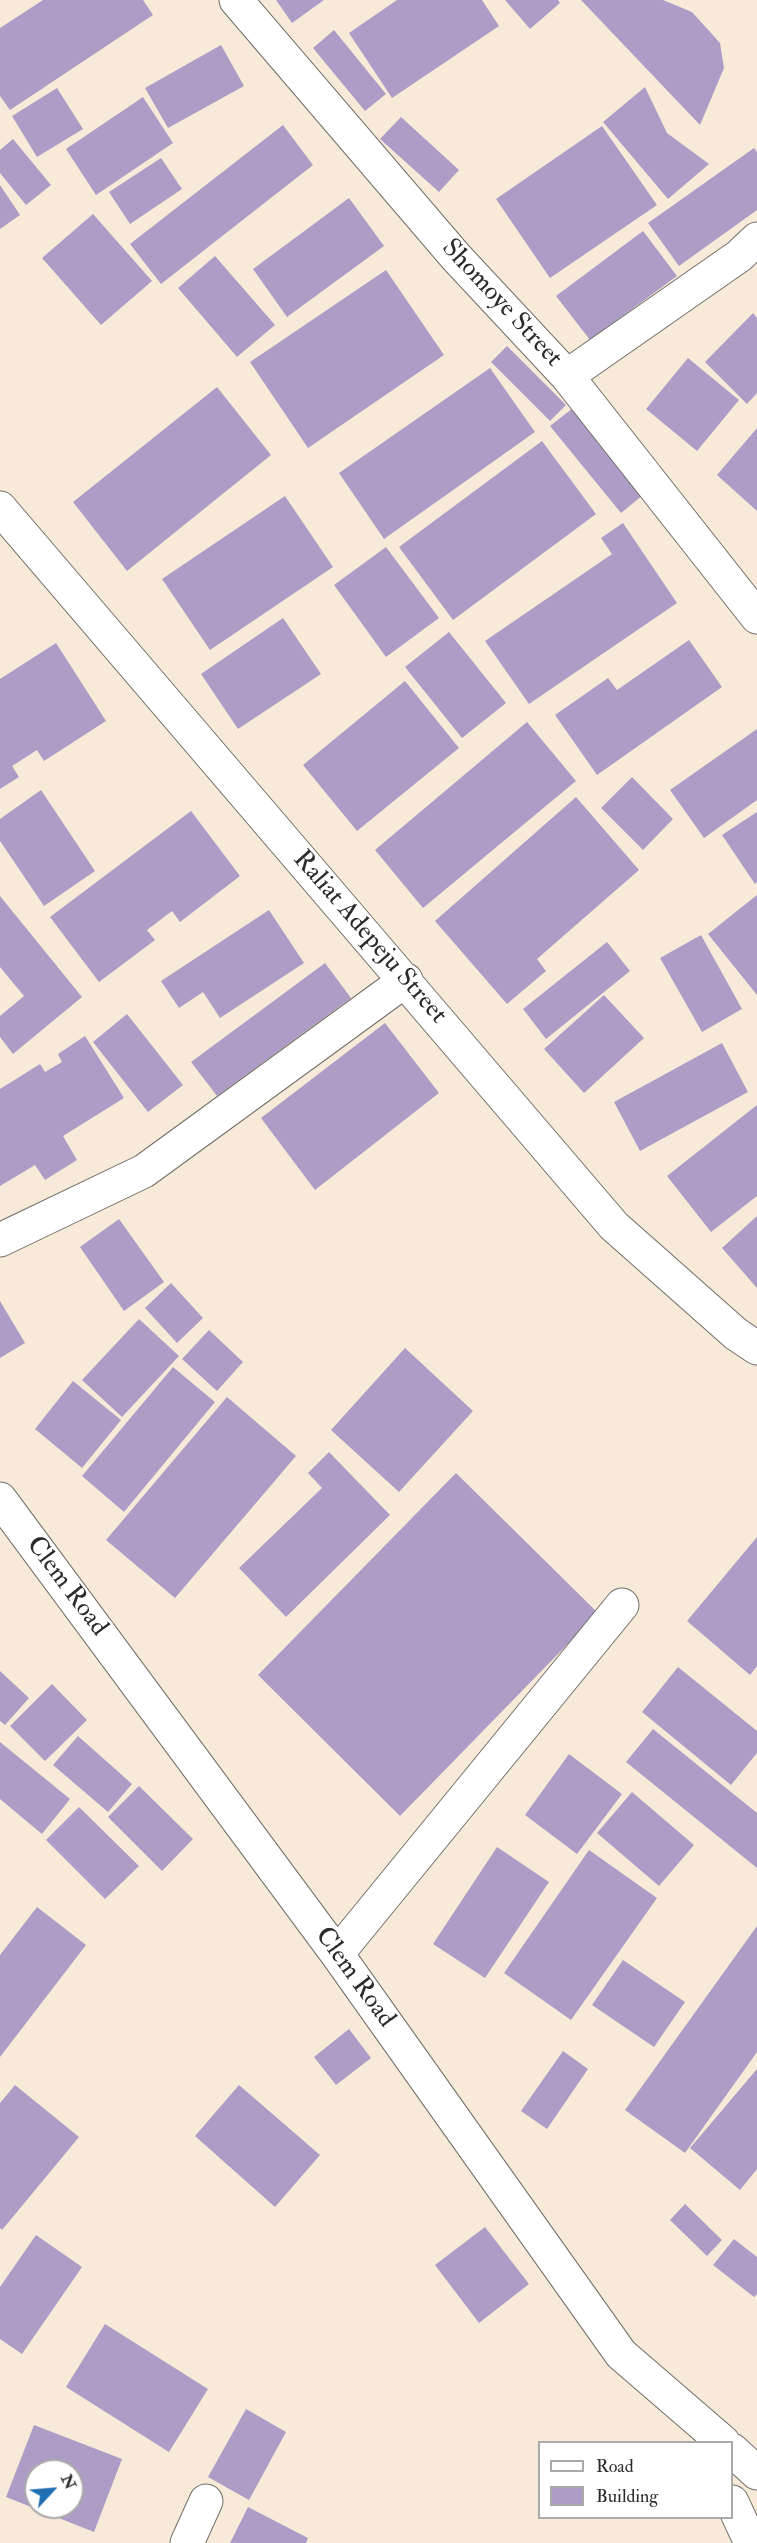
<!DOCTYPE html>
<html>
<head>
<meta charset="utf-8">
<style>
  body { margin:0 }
  #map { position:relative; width:757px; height:2543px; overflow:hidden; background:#f7ead9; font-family:"IM FELL Double Pica",serif }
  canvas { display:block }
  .legend { position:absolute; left:538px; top:2441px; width:195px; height:78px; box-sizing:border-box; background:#fff; border:2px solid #aaa; margin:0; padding:8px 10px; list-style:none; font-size:18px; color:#2b2b2b }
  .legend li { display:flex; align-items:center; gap:12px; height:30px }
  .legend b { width:30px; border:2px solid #aaa }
  .north { position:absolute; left:24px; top:2459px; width:60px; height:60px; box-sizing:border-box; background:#fff; border:2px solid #aaa; border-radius:50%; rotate:64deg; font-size:16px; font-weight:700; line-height:24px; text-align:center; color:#2b2b2b }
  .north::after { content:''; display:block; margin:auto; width:21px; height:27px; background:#1f6fb2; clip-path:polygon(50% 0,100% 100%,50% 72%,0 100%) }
</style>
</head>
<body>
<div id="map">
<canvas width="757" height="2543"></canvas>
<ul class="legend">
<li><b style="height:8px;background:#fff"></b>Road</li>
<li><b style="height:16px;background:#ad9dc6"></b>Building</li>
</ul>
<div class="north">N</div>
</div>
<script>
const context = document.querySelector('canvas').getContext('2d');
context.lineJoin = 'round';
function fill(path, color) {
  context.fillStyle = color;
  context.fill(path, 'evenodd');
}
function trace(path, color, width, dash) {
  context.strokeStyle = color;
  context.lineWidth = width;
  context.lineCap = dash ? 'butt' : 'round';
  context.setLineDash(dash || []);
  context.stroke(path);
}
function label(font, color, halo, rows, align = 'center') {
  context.font = font + ' "IM FELL Double Pica",serif';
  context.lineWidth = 4.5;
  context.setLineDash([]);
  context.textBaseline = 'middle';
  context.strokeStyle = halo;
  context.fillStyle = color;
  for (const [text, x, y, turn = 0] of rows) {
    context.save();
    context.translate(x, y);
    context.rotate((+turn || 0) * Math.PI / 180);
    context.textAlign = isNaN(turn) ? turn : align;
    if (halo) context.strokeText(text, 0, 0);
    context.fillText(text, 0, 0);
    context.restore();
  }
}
const building = new Path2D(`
  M43 0H143L153 15 10 110 0 96V28Z
  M276 0H324L292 23Z
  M397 0H482L499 26 392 98 349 33Z
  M505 0H558L560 3 530 29Z
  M581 0H663L692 12 720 43 724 68 700 125Z
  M334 30 386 94 365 111 313 48Z
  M221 45 244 86 168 128 145 88Z
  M645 87 667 133 709 164 668 199 603 122Z
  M57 88 83 129 37 157 12 116Z
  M143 97 173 143 96 195 66 149Z
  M401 117 459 170 439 192 380 139Z
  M283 125 313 165 161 284 130 244Z
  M602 126 657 205 550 278 496 199Z
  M13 139 51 185 26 205 0 173V150Z
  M754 148 757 152V210L679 266 648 223Z
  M161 158 182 189 130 224 109 192Z
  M0 185 20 215 0 229Z
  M349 198 384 246 287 317 253 269Z
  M93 214 152 281 101 325 42 258Z
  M643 231 677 276 590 340 556 296Z
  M215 256 275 325 237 357 178 288Z
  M386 270 444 355 308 448 250 362Z
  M753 313 757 318V393L747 404 705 362Z
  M507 346 566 405 550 421 491 362Z
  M688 358 739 400 697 451 646 409Z
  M490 368 535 432 384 539 339 473Z
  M217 387 271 455 127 571 73 502Z
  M573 408 643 495 621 513 550 426Z
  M757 428V511L717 475Z
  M542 441 596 514 453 620 399 547Z
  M285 496 333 567 210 650 162 579Z
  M623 523 677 603 529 704 485 641 612 554 601 538Z
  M386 547 439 618 386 657 334 585Z
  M283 618 321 674 238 729 201 674Z
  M449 632 506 703 462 738 405 667Z
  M689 640 722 687 597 775 555 715 608 678 617 690Z
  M56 643 106 721 44 761 37 750 12 766 19 777 0 789V679Z
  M405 681 459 748 357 831 303 765Z
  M527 722 576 781 423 908 375 850Z
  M757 729V800L704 838 670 790Z
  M632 777 673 819 643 850 601 808Z
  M41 790 95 871 44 906 0 841V819Z
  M576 797 639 870 537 959 546 971 507 1004 435 921Z
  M191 811 240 876 180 922 172 911 147 930 155 940 99 982 50 917Z
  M757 812V882L755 884 722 835Z
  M757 895V995L708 934Z
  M0 896 82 997 13 1054 0 1037V1016L24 996 0 967Z
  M269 910 304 963 220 1018 203 992 179 1008 161 981Z
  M701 935 742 1009 702 1032 660 958Z
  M607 942 630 971 546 1039 523 1009Z
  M325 963 351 998 217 1096 191 1062Z
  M604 995 644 1038 584 1093 544 1049Z
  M127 1014 183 1085 148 1112 93 1042Z
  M385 1023 439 1093 315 1190 261 1118Z
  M85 1036 124 1098 63 1136 77 1160 45 1180 35 1165 0 1186V1089L40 1064 45 1072 62 1062 58 1054Z
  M722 1043 748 1092 640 1151 614 1102Z
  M757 1105V1196L711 1232 667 1176Z
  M757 1216V1288L722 1248Z
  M119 1219 164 1282 124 1311 80 1247Z
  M171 1283 203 1318 177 1343 145 1308Z
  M0 1301 25 1343 0 1358Z
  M139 1319 179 1356 122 1417 82 1380Z
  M209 1330 243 1362 217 1391 182 1359Z
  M405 1348 473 1411 399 1492 331 1430Z
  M173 1367 215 1402 124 1512 82 1476Z
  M73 1381 121 1420 82 1468 35 1429Z
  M227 1397 296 1456 175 1598 106 1540Z
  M329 1452 390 1515 286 1617 239 1568 322 1488 308 1473Z
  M456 1473 598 1613 400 1816 258 1675Z
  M757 1537V1666L750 1675 687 1621Z
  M678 1667 757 1731V1753L731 1785 642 1712Z
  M0 1671 29 1698 5 1725 0 1721Z
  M52 1684 87 1720 45 1761 10 1726Z
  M653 1729 757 1813V1868L626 1762Z
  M78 1736 132 1784 108 1812 53 1765Z
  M0 1742 70 1799 42 1834 0 1799Z
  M569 1754 622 1794 577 1854 525 1815Z
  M139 1786 193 1839 162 1871 108 1817Z
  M632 1792 694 1845 659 1886 597 1833Z
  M79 1807 139 1866 105 1899 46 1840Z
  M497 1847 549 1882 485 1978 433 1944Z
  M589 1850 657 1898 571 2020 504 1973Z
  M37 1907 86 1945 0 2057V1955Z
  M757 1926V2052L685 2153 625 2110Z
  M623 1960 685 2002 654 2047 592 2005Z
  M349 2029 371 2058 336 2085 314 2057Z
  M563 2051 588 2069 547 2129 521 2111Z
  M757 2069V2169L740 2190 690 2148Z
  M15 2085 79 2137 2 2230 0 2228V2103Z
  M239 2085 320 2155 275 2207 195 2136Z
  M685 2204 722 2240 707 2256 670 2220Z
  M485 2227 529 2284 479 2323 435 2265Z
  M36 2235 82 2267 22 2354 0 2339V2287Z
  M734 2239 757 2257V2294L754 2297 713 2265Z
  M105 2324 208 2389 169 2452 66 2387Z
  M246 2409 286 2432 249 2500 208 2477Z
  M34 2425 122 2459 94 2532 6 2497ZM36 2471H72V2507H36Z
  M248 2507 308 2538 306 2543H230Z`);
const minor = new Path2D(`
  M236 0 456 257 567 376 757 617
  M567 376 739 256 757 239
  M0 508 614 1226 736 1334 757 1348
  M0 1240 144 1171 406 980
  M0 1499 337 1954 621 2354 723 2442
  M337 1954 622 1605
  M732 2450 757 2473
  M732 2502 751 2543
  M187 2543 206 2501`);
const streetNames = [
  ["Shomoye Street",501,304,47],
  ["Raliat Adepeju Street",369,938,49],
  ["Clem Road",66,1587,53],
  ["Clem Road",354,1978,54]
];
fill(building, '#ad9dc6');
trace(minor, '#726e68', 35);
trace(minor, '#fff', 33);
label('26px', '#2b2b2b', '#fff', streetNames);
</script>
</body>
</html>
